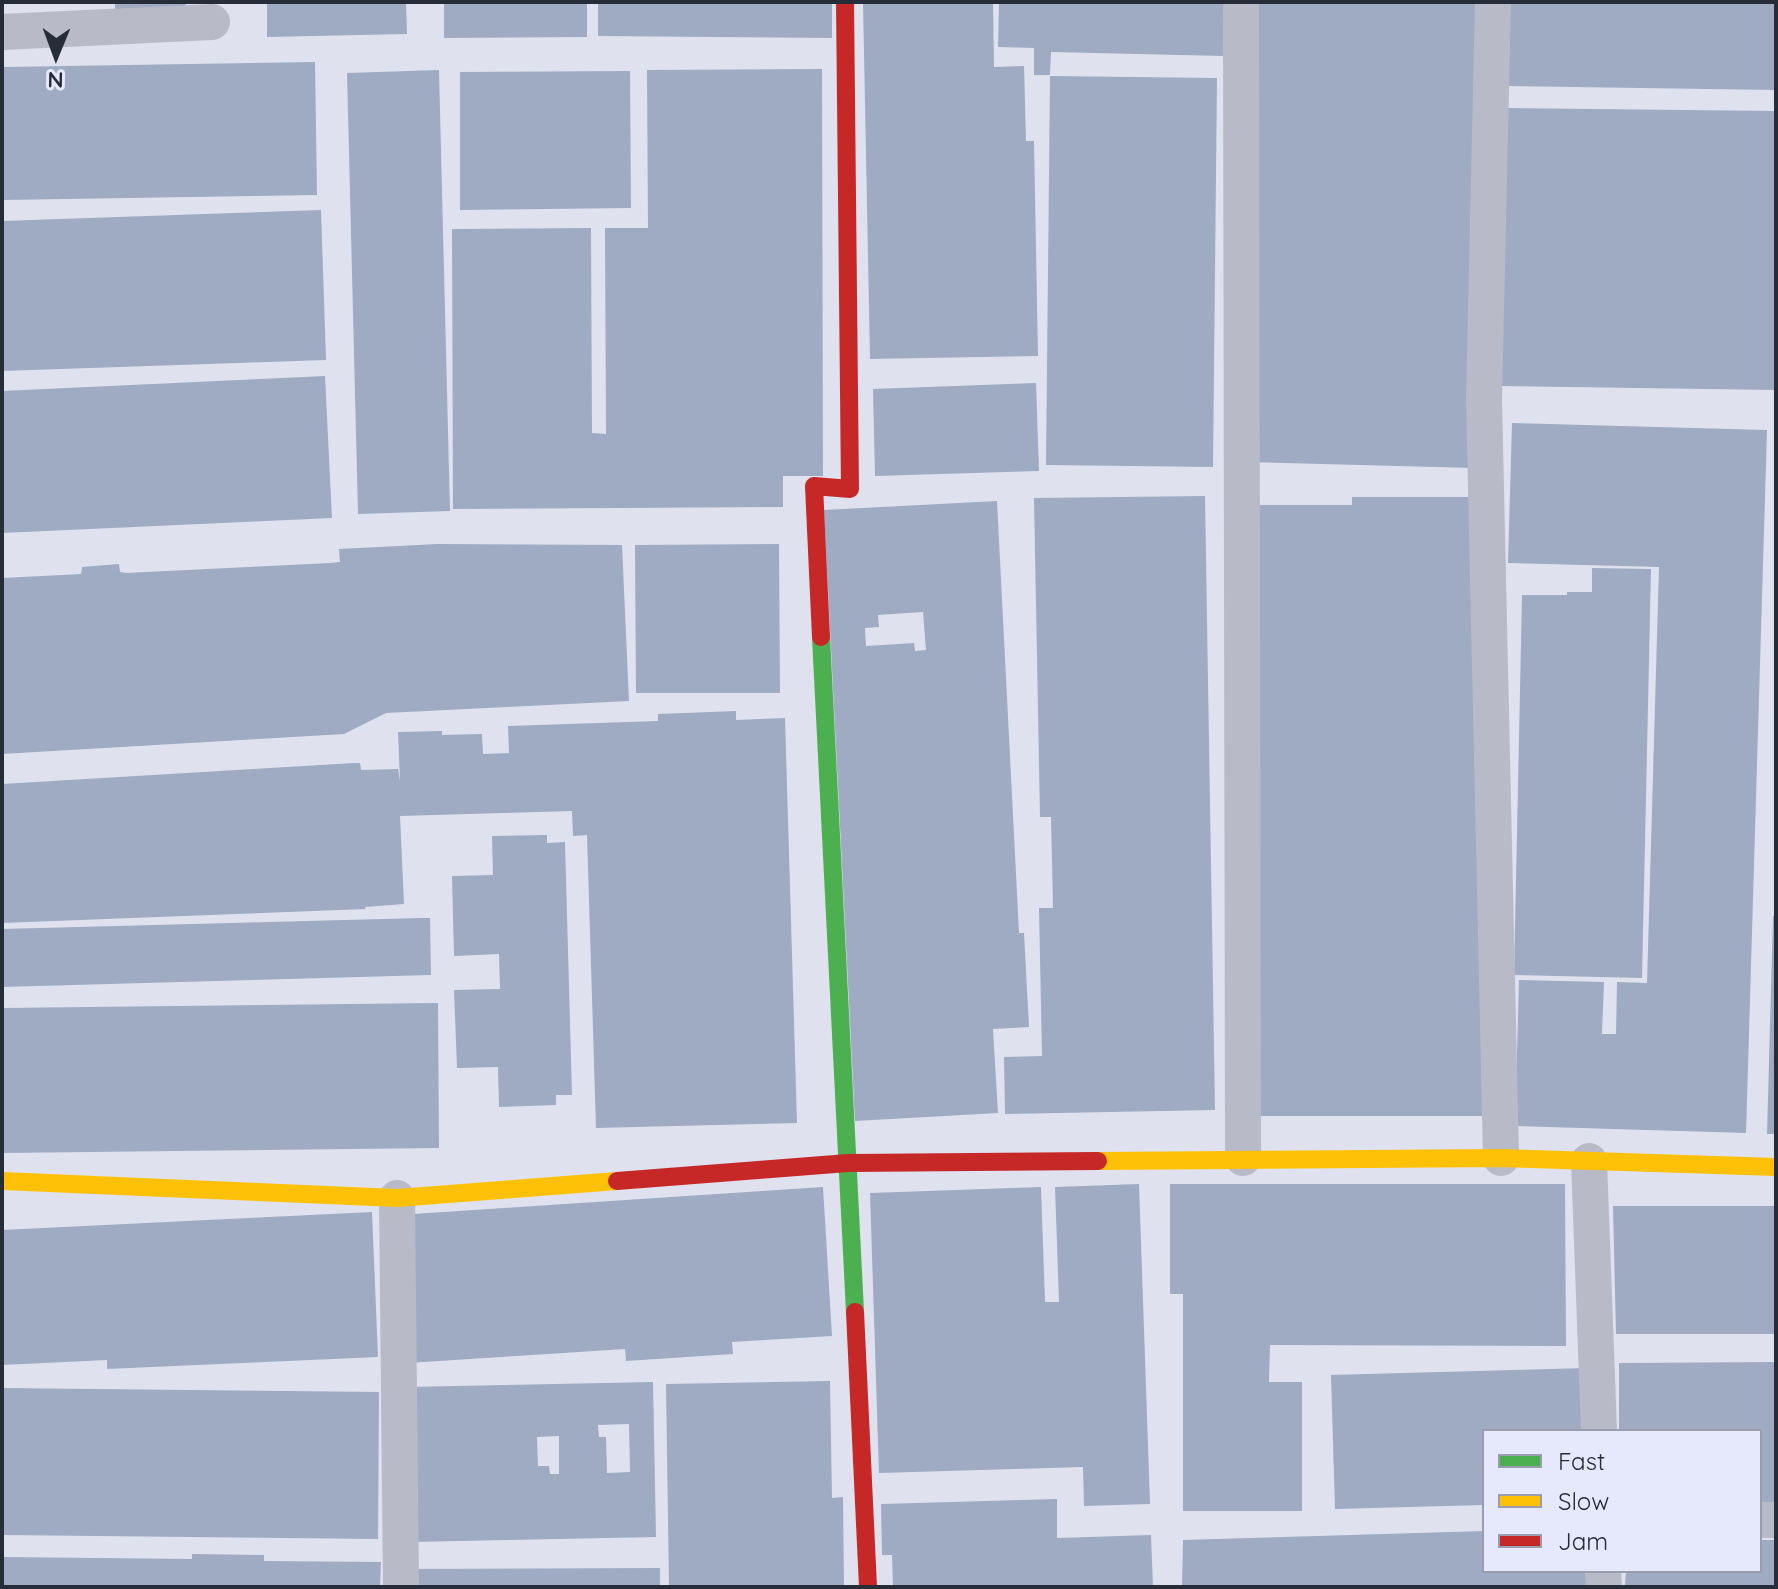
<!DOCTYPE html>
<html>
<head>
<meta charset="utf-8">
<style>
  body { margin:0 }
  #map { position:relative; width:1778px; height:1589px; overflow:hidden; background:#dfe1ee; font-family:Quicksand,sans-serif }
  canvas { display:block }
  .frame { position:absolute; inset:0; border:4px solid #262c38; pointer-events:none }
  .legend { position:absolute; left:1482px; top:1429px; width:280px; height:144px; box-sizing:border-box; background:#e6e8fb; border:2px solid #999dad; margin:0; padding:10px 14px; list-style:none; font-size:24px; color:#262c38 }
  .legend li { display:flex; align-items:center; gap:16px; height:40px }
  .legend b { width:40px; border:2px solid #999dad }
  .north { position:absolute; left:16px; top:16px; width:80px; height:80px; -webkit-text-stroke:6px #e6e8fb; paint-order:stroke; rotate:181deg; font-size:22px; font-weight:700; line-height:32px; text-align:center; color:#262c38 }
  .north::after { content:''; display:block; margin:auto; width:28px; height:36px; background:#262c38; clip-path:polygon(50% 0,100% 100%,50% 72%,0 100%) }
</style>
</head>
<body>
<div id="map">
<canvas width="1778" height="1589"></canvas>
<div class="frame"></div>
<ul class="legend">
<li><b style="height:10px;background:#4caf50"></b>Fast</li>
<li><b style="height:10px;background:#ffc107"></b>Slow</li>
<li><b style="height:10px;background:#c62828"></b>Jam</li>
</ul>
<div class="north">N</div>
</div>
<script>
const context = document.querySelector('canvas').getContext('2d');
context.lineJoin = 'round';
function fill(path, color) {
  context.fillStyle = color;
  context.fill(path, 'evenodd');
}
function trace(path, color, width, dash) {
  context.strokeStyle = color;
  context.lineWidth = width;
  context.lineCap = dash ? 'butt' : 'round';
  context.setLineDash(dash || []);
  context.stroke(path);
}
const building = new Path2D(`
  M115 2H187L182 12 115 13Z
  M267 2H406L407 34 267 37Z
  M444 2H587V37L444 38Z
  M598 2H832V38L598 36Z
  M863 2H993L994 67 1024 66 1026 141H1034L1038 356 870 359Z
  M999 2H1225L1223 56 1051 52 1050 75H1034V48L998 47Z
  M1257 2H1479L1474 468 1246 462Z
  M1506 2H1776V90L1505 86Z
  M315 62 317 195 2 200V67Z
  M822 69 823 476H783V507L453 509 452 229 591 228 592 433 606 434 605 228H648L647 70Z
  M439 70 450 511 358 514 347 73Z
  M630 71 631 208 460 210V72Z
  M1050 76 1217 78 1213 467 1046 465Z
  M1504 108 1776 111V390L1500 386Z
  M321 210 326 360 2 371V221Z
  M325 376 332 518 2 533V391Z
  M1036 383 1039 471 875 476 873 389Z
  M1512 423 1767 430 1746 1133 1515 1126 1519 980 1604 982 1602 1034H1616L1617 982 1647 983 1659 567 1508 563Z
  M1205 496 1215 1110 1005 1114 1004 1057 1042 1056 1039 908H1053L1051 817H1040L1034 498Z
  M1352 497H1484L1485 1116H1253L1251 505H1352Z
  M997 501 1019 933H1024L1029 1027 993 1029 998 1113 855 1121 824 510ZM923 612 926 650 915 651 914 643 866 646 865 628 879 627 878 615Z
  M438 544 622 545 629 701 386 713 344 734 2 754V578L81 574 82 567 119 564 120 572 126 573 330 563 340 562 339 549Z
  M779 544 780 693H636L635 545Z
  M1592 568 1651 569 1642 978 1514 975 1522 595H1567V592H1592Z
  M736 711V720L785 718 797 1123 596 1128 587 835 573 836 572 811 400 816 404 904 365 907 366 909 2 923V784L354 763H360L361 770 398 769 400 781 398 732 442 731V735L482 734 483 754 509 753 508 726 658 721V714Z
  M547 835V843L565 842 572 1095H556V1105L499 1107 498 1067 457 1068 454 990 500 989 499 954 454 956 452 876 493 875 492 836Z
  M1773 916H1776V1134H1767Z
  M421 918H430L431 975 2 987V929Z
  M438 1003 439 1148 2 1153V1008Z
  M1139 1184 1150 1504 1084 1506 1083 1467 879 1473 870 1193 1041 1187 1045 1302H1059L1055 1187Z
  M1170 1184H1565L1566 1346 1270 1345 1269 1382H1302V1511H1183V1294H1170Z
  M823 1187 832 1336 732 1342 733 1354 626 1361 625 1349 408 1363 398 1215Z
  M1613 1206H1776V1334H1616Z
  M372 1212 378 1357 107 1369V1360L2 1365V1230Z
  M1776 1362V1502H1760V1431H1619V1363Z
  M1586 1368 1588 1431H1484V1505L1335 1509 1331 1375Z
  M830 1381 832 1498 843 1497 844 1587H669L666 1384Z
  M653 1382 656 1537 410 1542 407 1387ZM629 1424 630 1472 607 1473 606 1437H599L598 1425ZM559 1436V1474H550L549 1466H538L537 1437Z
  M2 1388 379 1392 378 1539 2 1535Z
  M1057 1499V1538L1151 1535 1153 1587H893L892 1555H882L881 1504Z
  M1484 1531V1571H1586V1587H1182L1183 1540Z
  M1760 1540H1776V1587H1625L1626 1571H1760Z
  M192 1554 264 1555V1561L381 1562 380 1587H2V1557L192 1559Z
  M660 1568V1587H408L407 1569Z`);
const street = new Path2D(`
  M1241 2 1243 1158
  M1493 2 1484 399 1501 1158
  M2 32 212 22
  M1589 1161 1599 1431
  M397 1198 401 1587
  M1760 1520H1776
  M1603 1571 1604 1587`);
const fast = new Path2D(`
  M821 637 855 1312`);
const slow = new Path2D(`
  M1098 1161 1501 1158 1776 1167
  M2 1181 397 1198 617 1181`);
const jam = new Path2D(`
  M821 637 814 486 850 489 845 2
  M617 1181 848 1163 1098 1161
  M855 1312 868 1587`);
fill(building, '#9fabc3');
trace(street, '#b8bac7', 36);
trace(fast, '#4caf50', 18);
trace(slow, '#ffc107', 18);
trace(jam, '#c62828', 18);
</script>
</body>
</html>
